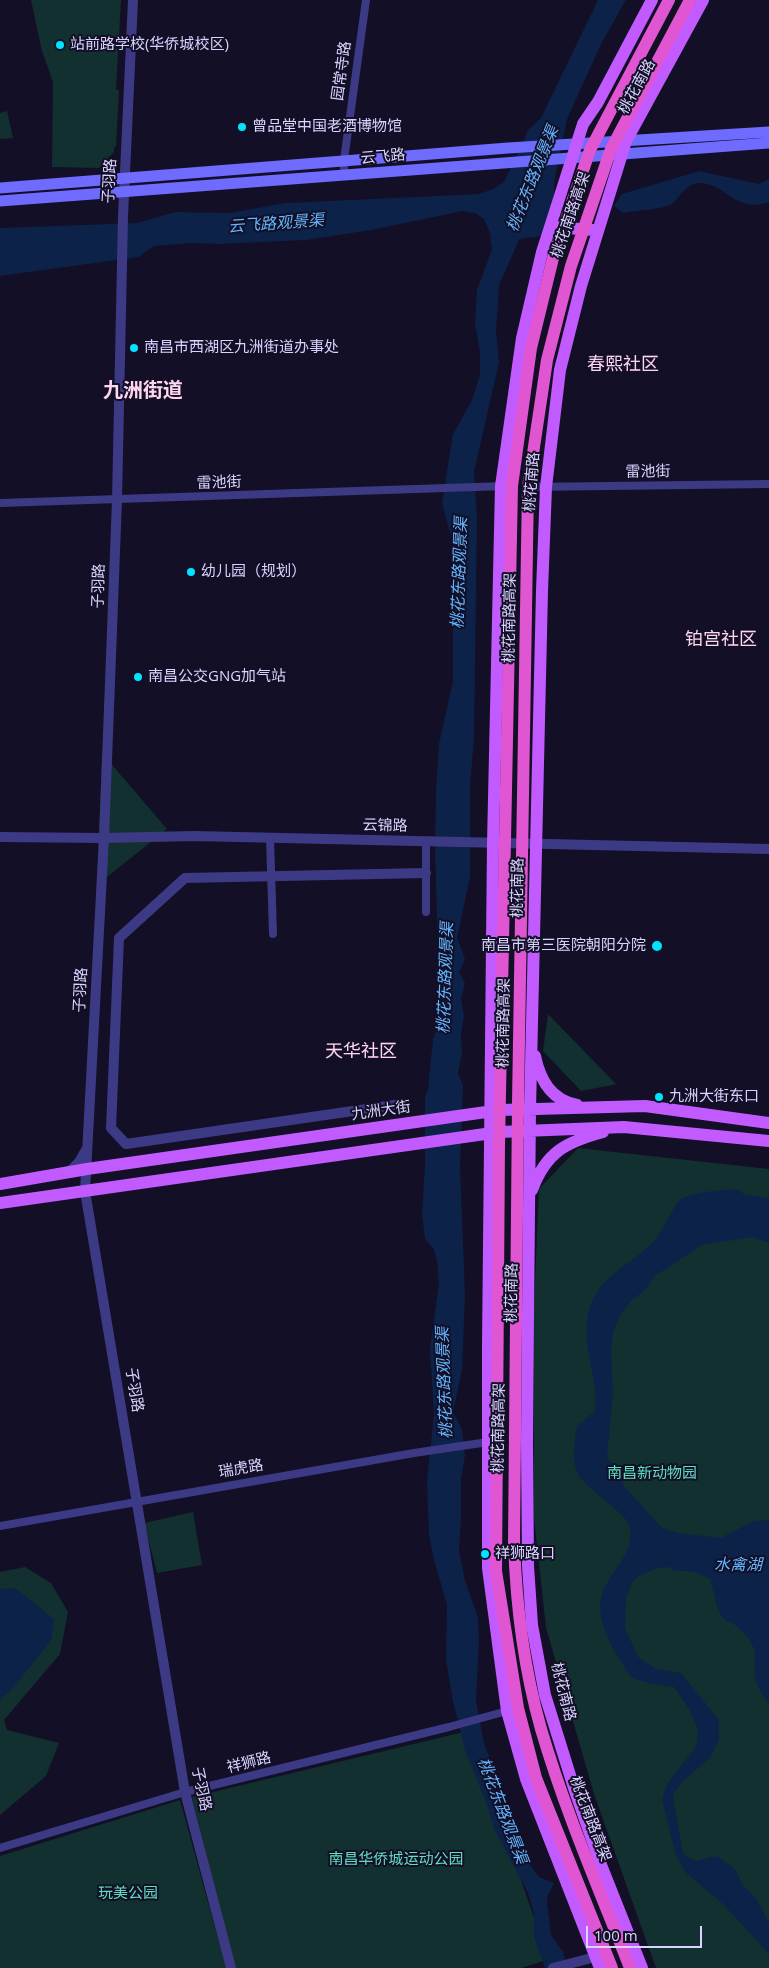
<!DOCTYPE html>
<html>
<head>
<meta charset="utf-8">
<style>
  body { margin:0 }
  #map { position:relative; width:769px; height:1968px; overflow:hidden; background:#130f26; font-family:"Open Sans",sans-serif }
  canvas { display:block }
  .scale { position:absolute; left:586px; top:1926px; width:116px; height:22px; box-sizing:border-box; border:2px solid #d9d4ff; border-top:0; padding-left:6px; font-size:15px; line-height:18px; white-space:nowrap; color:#d9d4ff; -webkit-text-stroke:4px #130f26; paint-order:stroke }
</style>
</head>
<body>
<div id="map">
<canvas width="769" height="1968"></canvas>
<div class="scale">100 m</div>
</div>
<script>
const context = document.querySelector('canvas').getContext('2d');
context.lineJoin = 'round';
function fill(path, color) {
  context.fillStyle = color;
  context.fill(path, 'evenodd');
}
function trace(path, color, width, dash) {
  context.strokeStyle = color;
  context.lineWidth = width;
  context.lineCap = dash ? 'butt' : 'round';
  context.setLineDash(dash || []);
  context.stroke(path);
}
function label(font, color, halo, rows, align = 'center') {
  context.font = font + ' "Open Sans","Noto Sans SC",sans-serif';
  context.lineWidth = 4;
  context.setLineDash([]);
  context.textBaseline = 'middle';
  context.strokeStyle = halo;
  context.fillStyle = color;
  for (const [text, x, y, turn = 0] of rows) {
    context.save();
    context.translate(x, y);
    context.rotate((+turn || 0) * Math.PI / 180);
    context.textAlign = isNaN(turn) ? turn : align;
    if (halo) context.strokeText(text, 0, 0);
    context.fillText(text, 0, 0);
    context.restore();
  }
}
const green = new Path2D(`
  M31 0H121L116 90H119L116 147H114V152L99 168 52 167 53 82 42 51Z
  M7 111 13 138 0 139V113Z
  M102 753 167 829 97 885Z
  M548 1014 616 1084H617L581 1091 543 1051Z
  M578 1148 769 1169V1968H656L594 1794 546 1628 534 1517V1307L539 1189Z
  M193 1512 202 1565 157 1573 144 1523Z
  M25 1567 51 1583 68 1612 60 1654 4 1720 7 1730 59 1743 46 1776 0 1815V1572Z
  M468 1731 540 1934 547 1960 521 1968H235L192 1797Z
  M180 1800 226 1968H0V1856Z`);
const water = new Path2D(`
  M598 0H626L601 44 567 119 554 183V197L541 235C534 239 526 236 519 240L499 285 496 332 499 362 474 472 477 517 474 737 470 786V877L457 938 465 959 459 972 465 983 461 999 464 1017 461 1033 462 1053 458 1073 463 1086 460 1165 465 1295 462 1370 453 1412 462 1430 465 1455 461 1479V1518L459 1549 464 1577 478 1618 479 1640 476 1701 484 1743 526 1859 539 1877 554 1883 548 1895 547 1903 551 1935 563 1952 567 1968H545L534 1937V1913L528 1893 495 1831 486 1802 465 1750 453 1701 446 1660 447 1605 434 1560 429 1535 427 1481 434 1414 430 1349 439 1282 437 1262 434 1249 425 1239 422 1214 425 1165V1097L428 1089 433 1039 440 1022 435 850 436 789 439 744 453 681V543L442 503 453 434 472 400 480 375V352L475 323 477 290 492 249 490 233 484 219 475 213 463 211 371 230 306 240 220 244 190 243 154 246 138 257 0 276V228L137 223 175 212 229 213 286 203 479 194 493 189 504 182 529 129 541 118Z
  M699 171 759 184 769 179V202C735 214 725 182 698 183 686 184 680 197 672 204 665 209 633 211 623 213L614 206 622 194Z
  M737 1189 744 1194 769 1198V1243L753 1237 702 1245 655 1276 646 1289 630 1302 619 1317 613 1334 611 1350 613 1394 607 1457 619 1472 624 1486 662 1528 677 1533 721 1538 754 1521 769 1520V1703C761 1694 755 1684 755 1672 754 1661 757 1653 751 1642 748 1636 740 1629 735 1625 731 1622 725 1621 722 1617 714 1605 715 1590 709 1578L694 1572 673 1570 669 1567 657 1568 637 1577 632 1583 626 1598 625 1628 638 1657 656 1669 681 1673 719 1720V1739L711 1757 682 1782 673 1795 683 1854 695 1861 717 1856 735 1869 743 1885 757 1900 769 1923V1954L723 1904 685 1872 675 1853 662 1799 667 1784 696 1747 698 1730 689 1709 674 1687C663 1685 638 1683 630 1675 627 1672 624 1666 622 1663 610 1645 597 1620 601 1598 606 1574 638 1552 629 1525 626 1518 620 1513 614 1508 578 1477 568 1477 577 1426L595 1411C599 1381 583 1351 587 1320 593 1276 629 1268 654 1241 662 1232 674 1205 681 1199 692 1192 724 1190 737 1189Z
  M15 1588 54 1619 51 1640 14 1687 0 1700V1589Z`);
const minor = new Path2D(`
  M344 175V160L366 0
  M528 487 769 484
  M0 503 505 486
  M270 838 273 934
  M426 842V912
  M0 1526 414 1453 488 1442
  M0 1848 185 1792 449 1727 507 1711`);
const tertiary = new Path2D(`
  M133 0 123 216 117 500 104 838 85 1191 185 1792 231 1968
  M0 837 104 838 194 836 769 849
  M401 1104 126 1144 111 1128 119 938 185 878 426 873
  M69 1172 79 1162 87 1148
  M553 1968 603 1955`);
const secondary = new Path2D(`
  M0 188 508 148 769 132
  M0 201 769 143`);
const primary = new Path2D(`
  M554 227 593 230
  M535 1056C540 1080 551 1100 577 1105
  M0 1184 87 1169 500 1110 645 1106 769 1123
  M532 1190C546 1152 566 1142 603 1132
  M0 1203 499 1132 624 1127 769 1141
  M600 1968 526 1779 507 1711 488 1568V1346L493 843 501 486 522 338 542 252 583 124 598 102 652 0
  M642 1968 601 1865 574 1788 545 1695 532 1625 528 1566 527 1442 528 1315 530 1109 542 591 546 487 560 370 581 286 626 141 703 0`);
const trunk = new Path2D(`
  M499 1144 496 1571 518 1708 536 1778 612 1968`);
const trunkBridge = new Path2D(`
  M499 1144 512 486 531 348 553 258 590 150 669 0
  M630 1968C599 1889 565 1811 541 1729 524 1669 516 1604 514 1542L518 1102 528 487 547 360 571 266 611 149 690 0`);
const markers = [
  [60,45,5,"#00e5ff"],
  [242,127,5,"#00e5ff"],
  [134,348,5,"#00e5ff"],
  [191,572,5,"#00e5ff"],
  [138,677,5,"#00e5ff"],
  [657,946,6,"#00e5ff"],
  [659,1097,5,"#00e5ff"],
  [485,1554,5,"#00e5ff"]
];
const poiNames = [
  ["站前路学校(华侨城校区)",70,45],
  ["曾品堂中国老酒博物馆",252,127],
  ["南昌市西湖区九洲街道办事处",144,348],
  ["幼儿园（规划）",201,572],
  ["南昌公交GNG加气站",148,677],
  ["南昌市第三医院朝阳分院",646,946,"right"],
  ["九洲大街东口",669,1097],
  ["祥狮路口",495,1554]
];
const streetNames = [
  ["园常寺路",342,71,-82],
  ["桃花南路",637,87,-61],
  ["云飞路",383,157,-5],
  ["子羽路",110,181,-87],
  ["桃花南路高架",571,215,-71],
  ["雷池街",648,472,-1],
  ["桃花南路",532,482,-85],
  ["雷池街",219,483,-2],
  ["子羽路",99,586,-88],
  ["桃花南路高架",510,618,-89],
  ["云锦路",385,826,1],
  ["桃花南路",518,888,-89],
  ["子羽路",81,990,-87],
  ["桃花南路高架",504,1023,-89],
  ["九洲大街",381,1111,-8],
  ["桃花南路",512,1293,-89],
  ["子羽路",134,1390,81],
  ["桃花南路高架",499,1428,-89],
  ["瑞虎路",241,1469,-10],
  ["桃花南路",563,1692,76],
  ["祥狮路",249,1763,-14],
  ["子羽路",201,1789,78],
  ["桃花南路高架",590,1819,69]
];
const parkNames = [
  ["南昌新动物园",652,1474],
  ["南昌华侨城运动公园",396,1860],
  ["玩美公园",128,1894]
];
const waterNames = [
  ["桃花东路观景渠",533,179,-68],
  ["云飞路观景渠",276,224,-4],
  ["桃花东路观景渠",460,573,-88],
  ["桃花东路观景渠",446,978,-88],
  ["桃花东路观景渠",445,1383,-92],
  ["水禽湖",738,1565],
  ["桃花东路观景渠",502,1811,69]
];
const quarterNames = [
  ["春熙社区",623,365],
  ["铂宫社区",721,640],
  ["天华社区",361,1052]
];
const districtNames = [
  ["九洲街道",143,391]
];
fill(green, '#12302f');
fill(water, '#0c2248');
trace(minor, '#3d3a85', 8);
trace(tertiary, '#3d3a85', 10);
trace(secondary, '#6f6bff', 11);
trace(primary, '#c25bff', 12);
trace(trunk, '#e055d1', 12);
trace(trunkBridge, '#e055d1', 12);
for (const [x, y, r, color] of markers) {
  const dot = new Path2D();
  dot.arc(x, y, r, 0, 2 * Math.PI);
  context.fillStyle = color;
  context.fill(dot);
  trace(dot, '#130f26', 2);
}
label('15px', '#d9d4ff', '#130f26', poiNames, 'left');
label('15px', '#d9d4ff', '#130f26', streetNames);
label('15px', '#5fe0c0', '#130f26', parkNames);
label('italic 16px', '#62b6ff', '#130f26', waterNames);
label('18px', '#ffd6f0', '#130f26', quarterNames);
label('bold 20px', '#ffd6f0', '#130f26', districtNames);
</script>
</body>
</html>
